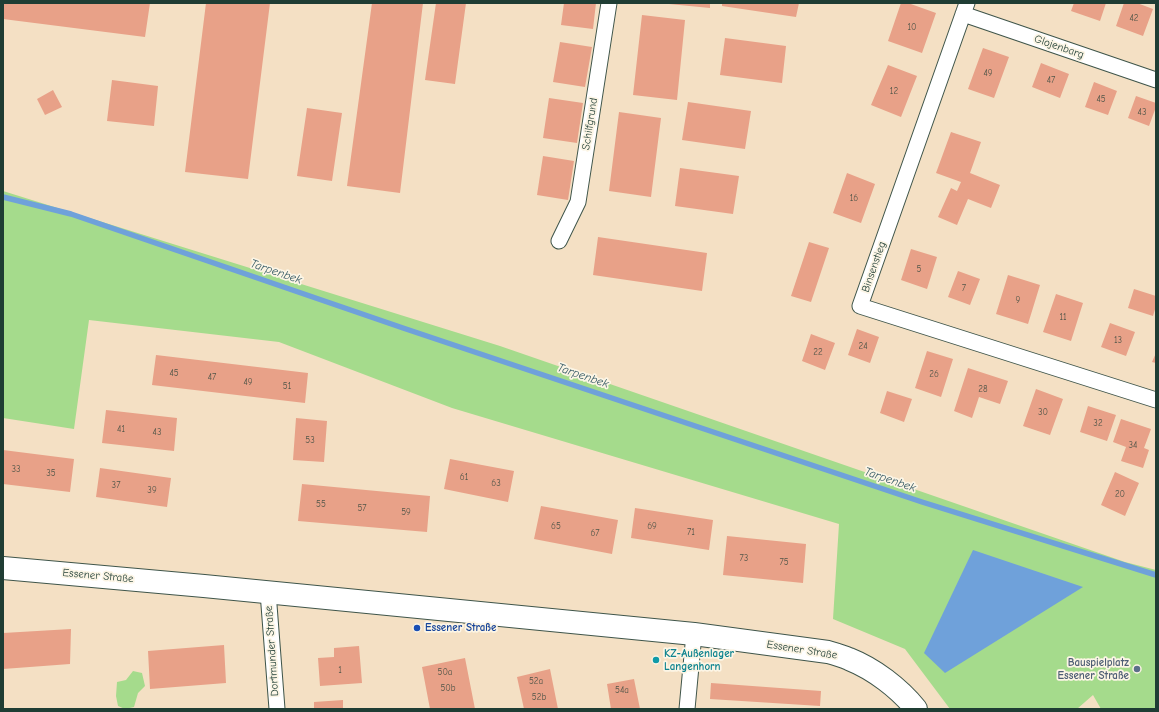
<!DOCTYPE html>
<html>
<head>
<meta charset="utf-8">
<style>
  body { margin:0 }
  #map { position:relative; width:1159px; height:712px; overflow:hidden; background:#f4e0c4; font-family:"Comic Neue",sans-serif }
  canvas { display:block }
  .frame { position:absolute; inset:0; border:4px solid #1f3d34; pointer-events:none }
</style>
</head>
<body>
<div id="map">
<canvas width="1159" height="712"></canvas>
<div class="frame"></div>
</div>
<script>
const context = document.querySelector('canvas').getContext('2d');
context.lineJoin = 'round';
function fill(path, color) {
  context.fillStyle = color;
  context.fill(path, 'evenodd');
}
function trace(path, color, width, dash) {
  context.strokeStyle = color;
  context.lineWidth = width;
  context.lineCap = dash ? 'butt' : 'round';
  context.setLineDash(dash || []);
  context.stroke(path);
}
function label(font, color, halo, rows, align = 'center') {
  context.font = font + ' "Comic Neue",sans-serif';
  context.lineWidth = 3.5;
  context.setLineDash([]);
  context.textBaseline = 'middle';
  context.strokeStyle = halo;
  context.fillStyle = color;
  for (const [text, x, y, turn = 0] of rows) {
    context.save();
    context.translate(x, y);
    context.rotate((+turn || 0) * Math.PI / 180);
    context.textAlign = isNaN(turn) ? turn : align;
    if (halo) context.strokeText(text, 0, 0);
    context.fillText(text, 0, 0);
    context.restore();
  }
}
const green = new Path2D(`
  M3 191 500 346 1125 562 1156 570V709H1101L1093 695 1077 709H950L905 649 833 619 839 524 452 408 279 342 89 320 74 429 3 418Z
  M133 671 142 673 145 686 138 693 134 707 125 709 118 706 116 696 117 682 126 680Z`);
const water = new Path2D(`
  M973 550 1083 587 945 673 924 653Z`);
const stream = new Path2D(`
  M3 197 71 214 403 328 922 502 1156 575`);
const building = new Path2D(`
  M3 3H150L145 37 3 19Z
  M206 3H270L248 179 185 172Z
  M372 3H423L400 193 347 186Z
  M436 3H466L455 84 425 80Z
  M564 3H596L593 29 561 25Z
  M669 3H710V8L669 4Z
  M722 3H799L796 17 722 6Z
  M901 3H908L936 13 922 53 888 41Z
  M1074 3H1106L1100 21 1071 11Z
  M1124 3H1137L1153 9 1143 36 1116 26Z
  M642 15 685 20 677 100 633 95Z
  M725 38 786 46 782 83 720 75Z
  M560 42 592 47 585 87 553 82Z
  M983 48 1009 57 994 98 968 89Z
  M1041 63 1069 74 1060 98 1032 87Z
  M888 65 917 76 901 117 871 105Z
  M112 80 158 86 154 126 107 121Z
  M1094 82 1117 91 1108 115 1085 107Z
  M53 90 62 107 45 115 37 99Z
  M1136 96 1156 103V107L1149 126 1128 118Z
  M549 98 583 103 577 143 543 138Z
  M688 102 751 111 745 149 682 140Z
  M307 108 342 113 332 181 297 176Z
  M619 112 661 118 651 197 609 191Z
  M951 132 981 142 970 173 1000 185 991 208 968 199 957 225 938 217 951 188 957 191 961 182 936 173Z
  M543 156 574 161 568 200 537 195Z
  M680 168 739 176 733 214 675 206Z
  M847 173 875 184 861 223 833 213Z
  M598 237 707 253 702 291 593 275Z
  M809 242 829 248 811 302 791 296Z
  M911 249 937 257 927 289 901 280Z
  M958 271 980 279 970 305 948 297Z
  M1008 275 1040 285 1028 324 996 314Z
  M1134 289 1156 296V306L1153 316 1128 308Z
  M1056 294 1083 303 1071 341 1043 332Z
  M1110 323 1135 332 1126 356 1101 347Z
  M857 329 879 337 870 363 848 355Z
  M811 334 835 343 825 370 802 361Z
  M927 351 953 359 941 397 915 388Z
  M1156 353V363L1152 362Z
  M156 355 308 373 305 403 152 385Z
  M968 368 1008 381 1000 404 979 397 972 418 954 411Z
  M1036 389 1063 399 1050 435 1023 426Z
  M887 391 912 399 904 422 880 413Z
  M1088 406 1116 415 1107 441 1080 432Z
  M106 410 177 418 174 451 102 443Z
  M296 418 327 421 324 462 293 460Z
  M1121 419 1151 429 1144 448 1149 450 1143 468 1121 461 1126 447 1113 442Z
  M3 450 74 459 70 492 3 484Z
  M450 459 514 471 508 502 444 489Z
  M100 468 171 478 167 507 96 497Z
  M1115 472 1139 483 1125 516 1101 505Z
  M302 484 430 496 427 532 298 521Z
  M541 506 618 520 612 554 534 539Z
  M635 508 713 520 709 550 631 538Z
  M727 536 806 544 803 583 723 575Z
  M71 629 70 664 3 669V633Z
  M224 645 226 683 150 689 148 651Z
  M359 646 362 683 320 686 318 658 334 657V648Z
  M465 658 475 709H430L422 667Z
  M550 669 558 709H524L517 677Z
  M634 679 640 709H611L607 684Z
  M711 683 821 691 820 706 710 699Z
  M343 700V709H314V702Z`);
const street = new Path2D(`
  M967 3 860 306 1156 400
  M963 14 1156 80
  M559 241 578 202 609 3
  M268 592 277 709
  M687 709 694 634`);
const secondary = new Path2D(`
  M3 568 204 586 694 634 828 652C835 654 842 656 849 659 874 669 899 688 916 709`);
const markers = [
  [417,628,4,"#1a4fb4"],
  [656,660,4,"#0f9aa8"],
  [1137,669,4,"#5c6f8a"]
];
const numberNames = [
  ["42",1134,18],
  ["10",912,27],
  ["49",988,73],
  ["47",1051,80],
  ["12",894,91],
  ["45",1101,99],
  ["43",1142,112],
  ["16",854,198],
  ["5",919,269],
  ["7",964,288],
  ["9",1018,300],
  ["11",1063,317],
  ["13",1118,340],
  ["24",863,346],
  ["22",818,352],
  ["45",174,373],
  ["26",934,374],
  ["47",212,377],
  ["49",248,382],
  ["51",287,386],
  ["28",983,389],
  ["30",1043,412],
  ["32",1098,423],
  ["41",121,429],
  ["43",157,432],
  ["53",310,440],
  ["34",1133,445],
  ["33",16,469],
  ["35",51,473],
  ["61",464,477],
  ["63",496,483],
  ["37",116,485],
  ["39",152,490],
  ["20",1120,494],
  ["55",321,504],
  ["57",362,508],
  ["59",406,512],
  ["65",556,526],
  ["69",652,526],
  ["71",691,532],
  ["67",595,533],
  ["73",744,558],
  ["75",784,562],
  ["1",340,670],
  ["50a",445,672],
  ["52a",536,681],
  ["50b",448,688],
  ["54a",622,690],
  ["52b",539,697]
];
const streetNames = [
  ["Glojenbarg",1059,47,19],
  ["Schilfgrund",590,124,-81],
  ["Binsenstieg",874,267,-71],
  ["Essener Straße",98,576,5],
  ["Essener Straße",802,650,9],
  ["Dortmunder Straße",272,651,-94]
];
const transitNames = [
  ["Essener Straße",425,628]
];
const cultureNames = [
  ["KZ-Außenlager",664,654],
  ["Langenhorn",664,667]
];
const serviceNames = [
  ["Bauspielplatz",1129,663],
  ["Essener Straße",1129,676]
];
const waterNames = [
  ["Tarpenbek",276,272,19],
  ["Tarpenbek",583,376,19],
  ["Tarpenbek",890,480,19]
];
fill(green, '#a5db8c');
fill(water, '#6fa1da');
trace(stream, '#6fa1da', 5.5);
fill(building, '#e8a188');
trace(street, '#3f554a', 17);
trace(secondary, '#3f554a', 24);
trace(street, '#fff', 15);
trace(secondary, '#fff', 22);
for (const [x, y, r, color] of markers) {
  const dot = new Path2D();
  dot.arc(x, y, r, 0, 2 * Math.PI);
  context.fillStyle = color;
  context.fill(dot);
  trace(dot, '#fcf5e5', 1.5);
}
label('9px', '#515649', null, numberNames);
label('11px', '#1f3d34', '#fcf5e5', streetNames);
label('bold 11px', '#164399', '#fcf5e5', transitNames, 'left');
label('bold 11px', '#0d838f', '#fcf5e5', cultureNames, 'left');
label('bold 11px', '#4e5e75', '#fcf5e5', serviceNames, 'right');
label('italic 12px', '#375b66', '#fcf5e5', waterNames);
</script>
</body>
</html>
